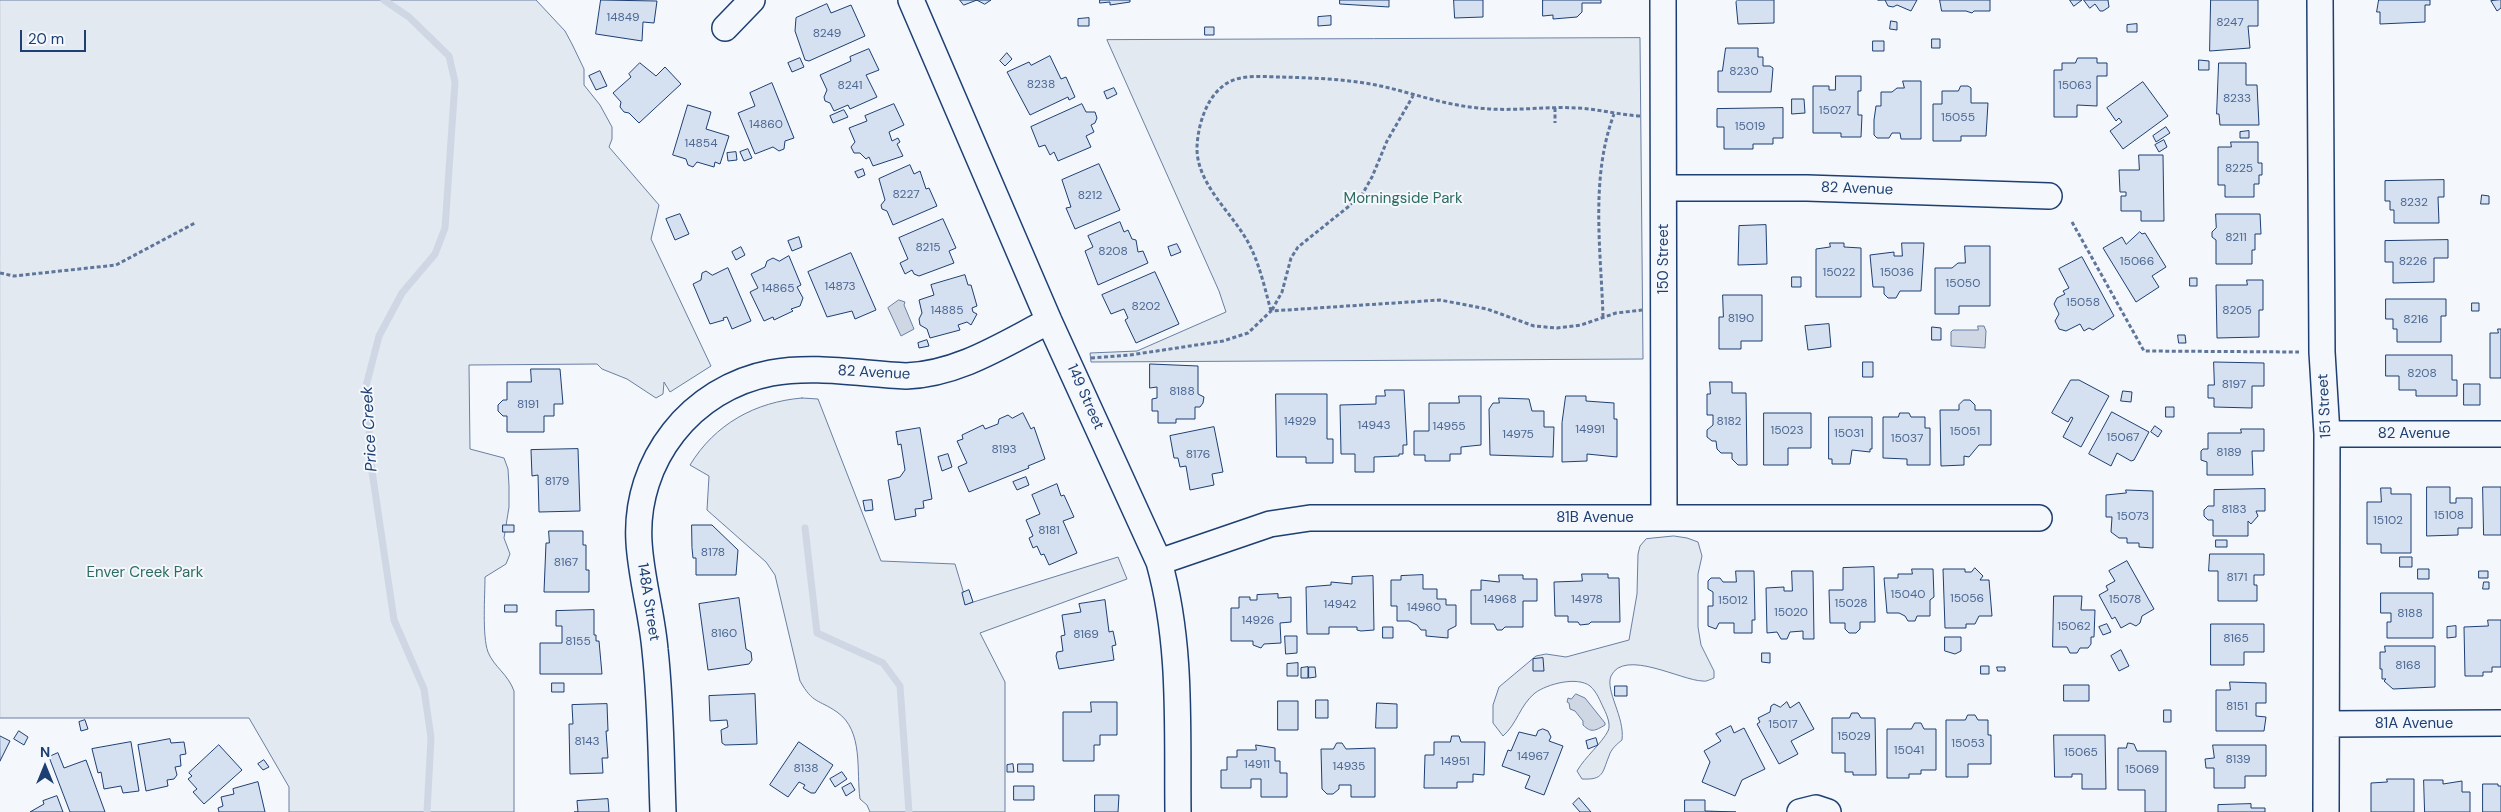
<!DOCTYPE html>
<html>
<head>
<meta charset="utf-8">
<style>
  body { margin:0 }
  #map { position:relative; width:2501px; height:812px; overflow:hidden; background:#f4f7fb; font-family:"DM Sans",sans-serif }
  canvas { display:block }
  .north { position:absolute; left:20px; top:742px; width:50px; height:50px; -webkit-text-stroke:4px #f4f7fb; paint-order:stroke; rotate:0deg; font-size:14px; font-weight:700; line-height:20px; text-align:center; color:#1d3f73 }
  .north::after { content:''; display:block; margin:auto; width:18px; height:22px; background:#1d3f73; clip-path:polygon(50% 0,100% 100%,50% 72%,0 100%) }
  .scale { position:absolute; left:20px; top:30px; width:66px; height:22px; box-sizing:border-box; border:2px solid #1d3f73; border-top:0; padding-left:6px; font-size:15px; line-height:18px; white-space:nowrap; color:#1d3f73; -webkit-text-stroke:4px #f4f7fb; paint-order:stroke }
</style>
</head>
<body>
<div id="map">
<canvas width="2501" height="812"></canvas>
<div class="north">N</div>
<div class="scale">20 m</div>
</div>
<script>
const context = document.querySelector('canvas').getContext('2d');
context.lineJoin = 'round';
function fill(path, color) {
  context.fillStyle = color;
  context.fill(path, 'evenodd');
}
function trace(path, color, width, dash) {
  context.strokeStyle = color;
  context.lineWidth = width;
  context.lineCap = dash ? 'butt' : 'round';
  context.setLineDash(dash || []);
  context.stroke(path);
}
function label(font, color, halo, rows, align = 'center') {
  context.font = font + ' "DM Sans",sans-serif';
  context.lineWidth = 4;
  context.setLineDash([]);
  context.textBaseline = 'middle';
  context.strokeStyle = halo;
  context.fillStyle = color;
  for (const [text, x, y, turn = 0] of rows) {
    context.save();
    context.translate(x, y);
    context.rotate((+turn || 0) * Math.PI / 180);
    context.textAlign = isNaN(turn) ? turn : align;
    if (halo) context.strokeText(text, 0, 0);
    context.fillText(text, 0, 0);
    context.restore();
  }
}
const green = new Path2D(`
  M0 0H536L565 31 572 44 584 69V85L600 105 612 127V139L609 147 659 205 651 239 711 366 670 392 664 382 663 394 656 398 627 379 602 369 597 364 469 365 470 449 504 458 508 469 509 486V507L504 538 510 554 506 564 485 577C485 595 482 636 488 652 494 667 508 674 514 691V812H289V787L249 718H0Z
  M1640 38 1643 359 1091 362 1090 353 1137 351 1226 312 1219 291 1107 40Z
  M802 398 818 399 881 561 955 564 967 604 1118 557 1127 579 980 633 1005 682V812H870L867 805 860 799C856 771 864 731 837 712 818 699 813 704 800 681L775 575 766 562 707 510 709 476 690 465C715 424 755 402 802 398Z
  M1674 536 1687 538 1698 542 1702 556 1698 574V627L1701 645 1714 671V678C1711 679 1706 682 1703 681 1682 681 1624 648 1611 676 1605 691 1625 717 1622 740 1617 744 1611 749 1609 756 1602 773 1604 780 1582 779L1577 771C1585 757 1602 743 1608 731 1611 725 1607 715 1604 709 1600 701 1597 692 1590 686 1577 676 1547 684 1535 693 1520 705 1517 724 1503 736L1493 723V705L1499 687 1536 656 1546 654 1566 657 1629 640 1637 594 1638 554 1640 546 1646 539Z`);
const water = new Path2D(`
  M899 300 905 302 904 305 914 329 901 336 888 308Z
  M1978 326H1984L1986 331 1985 348 1951 346V332L1953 330H1978Z
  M1576 694 1585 698 1605 723V725C1595 731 1591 733 1583 725V721L1575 711 1570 709 1569 703 1567 702 1568 698 1571 699Z`);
const stream = new Path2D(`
  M384 0 409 17 449 56 455 82 445 228 435 254 402 293 379 336 366 386 372 471 394 620 424 689 431 738 427 812
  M805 528 817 633 883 663 900 686 909 812`);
const building = new Path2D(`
  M601 0 657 1 654 23 643 22 642 41 596 34Z
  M960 0H977L964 5Z
  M977 0H991L985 4Z
  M1100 0H1130V2L1110 5V2L1100 3Z
  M1340 0H1389V7L1340 4Z
  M1454 0H1483V17L1455 18Z
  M1543 0H1601V3H1582V12L1577 17 1553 19V15L1543 16Z
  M1738 0H1774V23L1738 24 1736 2Z
  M1878 0H1917L1911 11 1897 5 1893 7 1888 6 1885 0Z
  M1940 0H1990V11H1974L1972 13 1966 11H1942Z
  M2070 0H2082L2074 6Z
  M2084 0H2108L2109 7 2103 11H2100L2095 4 2090 8Z
  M2211 0H2258V26H2248L2250 48 2210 51Z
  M2379 0H2430V5H2425V22L2380 24V12H2377Z
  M2501 0V8L2497 11 2491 1Z
  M827 4 831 13 851 5 865 36 809 61 805 60 795 31 796 18Z
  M1331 16V25L1318 26V17Z
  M1089 18V26H1078V19Z
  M1891 21 1897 22V30L1890 29Z
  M2137 24V32H2127V25Z
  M1205 27H1214V35H1205Z
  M1932 39H1940V48H1932Z
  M1873 41H1884V51H1873Z
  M1726 48H1758V57H1763V66H1770L1773 68 1771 92H1718V71H1722Z
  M869 49 879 70 866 75 877 97 850 109 848 105 834 111 830 103 825 101 824 97 827 90 820 75 851 61 850 57Z
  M1007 53 1012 59 1005 66 1000 61Z
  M1050 56 1061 79 1066 77 1075 97 1069 100 1068 97 1030 115 1007 72 1029 62 1031 65Z
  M800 58 804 67 792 72 788 63Z
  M2078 58H2097V63H2107V76H2097V106L2077 105V117H2054V70H2062V63H2075Z
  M2199 60 2209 61V70H2199Z
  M640 63 656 76 665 67 681 84 639 123 629 113 624 112 620 107 621 102 613 93 631 77 629 74Z
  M2219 63H2246V85H2257L2259 125H2220L2219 114H2217Z
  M600 71 607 86 596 90 589 76Z
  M1836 76H1861V91H1858V115H1862L1861 137H1841V133H1813V86H1829V90H1835Z
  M1903 81H1921V139H1901L1900 133H1892L1889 138H1877L1874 135V120L1876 106H1881V92H1892L1897 88H1904Z
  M2143 82 2168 116 2123 149 2110 131 2122 122 2119 118 2116 121 2107 108Z
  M772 83 794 138 785 141 784 149 779 151 773 147 755 154 738 113 755 106 750 93Z
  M1961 86H1968L1971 88V103H1988L1986 136H1961V141H1933V104H1942V91H1958Z
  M1114 88 1117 94 1107 99 1104 92Z
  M1792 99H1804L1805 113 1792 114Z
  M894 104 904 125 889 132 892 141 898 138 900 142 897 144 903 156 873 166 869 157 866 159 860 153H854L851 147 855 142 849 128 867 121 865 116Z
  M1082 104 1086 112H1095L1097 118 1095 123 1091 125 1094 132 1086 136 1091 147 1058 161 1054 152 1050 155 1045 145 1039 147 1031 127Z
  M688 105 711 112 706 129 729 136 720 164 715 162 714 167 697 162 693 167 688 165 686 159 673 155Z
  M1783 108V138H1773V144H1753V149H1724V127H1717V109Z
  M844 110 848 117 833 123 830 116Z
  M2166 127 2170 133 2156 142 2153 136Z
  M2249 131V138H2240V132Z
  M2164 140 2167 147 2159 152 2155 145Z
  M2231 142H2258V163H2262V175H2259V184H2254V197H2225V185H2218V147H2231Z
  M748 149 752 158 744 161 740 152Z
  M736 152 737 160 728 161 727 153Z
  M2139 155H2163L2164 221H2141V211H2121V196H2126V192H2120L2119 170H2139Z
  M1099 164 1120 210 1075 229 1066 208 1071 207 1062 180Z
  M910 165 914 174 920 171 926 189 929 188 937 206 893 225 887 211 882 209 881 205 885 200 879 179Z
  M863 169 865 175 858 178 855 172Z
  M2444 180V197H2438L2439 223H2394V210H2390V201H2385V181Z
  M2482 195 2489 196V204H2481Z
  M680 214 689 234 675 240 666 219Z
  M2216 214H2260L2261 234H2255V250H2252V264H2216V240L2212 237V232L2216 228Z
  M943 219 956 248 949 251 954 263 919 276 914 274 912 270 905 274 900 263 908 259 899 238Z
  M1120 222 1124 232 1128 230 1132 239 1136 240 1138 252 1143 251 1148 263 1098 285 1085 251 1093 247 1088 236Z
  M1766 225 1767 264 1738 265 1739 226Z
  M2140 232 2142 234 2145 233 2166 267 2152 276 2159 287 2136 302 2103 248 2122 237 2126 244Z
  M799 237 802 247 792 251 788 241Z
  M2448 240V258H2434V282L2393 283V262H2385V241Z
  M1830 243H1844V247L1861 248V297H1816V249L1830 247Z
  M1902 243H1924L1921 291H1900L1896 298H1888L1884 294V287H1873L1870 255 1894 252V256H1902Z
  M1177 244 1181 252 1171 256 1168 247Z
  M1965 246H1990V306H1959V314H1935V268H1952L1958 263H1965Z
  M741 247 745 255 736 260 732 252Z
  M851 253 876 310 855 319 852 311 827 317 808 272Z
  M789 256 801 285 797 287 803 298 800 306 791 309 793 311 774 320 773 317 764 321 750 292 758 288 751 274 765 267 767 261 773 258 779 261Z
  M2082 257 2114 316 2093 330 2089 328 2084 331 2080 324 2066 331 2059 329 2055 321 2059 314 2054 304 2057 298 2065 294 2063 291 2069 288 2059 269Z
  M728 268 751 321 732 329 727 317 723 318 724 320 710 324 693 284 701 280 702 273 706 271 712 275Z
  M1155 272 1179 324 1136 343 1125 320 1128 318 1124 309 1111 314 1102 295Z
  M965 275 968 285H971L977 306 972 308 973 312 977 314 971 325 967 322 958 325 960 330 930 338 927 329 920 325 919 319 922 313 919 300 934 295 931 285Z
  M1792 277H1801V287H1792Z
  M2190 278H2197V286H2190Z
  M2247 280H2263V310H2259V337L2217 338 2216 285H2247Z
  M1723 295H1762V341H1741V349H1719V317H1723Z
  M2386 299H2446V316H2441V342H2397V329H2393V319H2386Z
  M2472 303H2479V311H2472Z
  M1829 324 1831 347 1808 350 1805 326Z
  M1932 327 1941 328V340H1932Z
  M2498 329H2501V378H2490V333H2498Z
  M2178 335H2185L2186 343H2179Z
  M927 340 929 346 919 348 918 343Z
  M2386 355H2452V380H2457V396H2416V390H2399V376H2386Z
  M1863 362H1873V377H1863Z
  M2214 362 2264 363V386H2252V408L2214 407V398H2208V385H2214Z
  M1150 364 1198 366V394L1204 397 1203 403 1200 407H1195V419H1176V423H1158V411H1152V399L1157 398V387L1150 388Z
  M531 369H560L563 404H554V416H544V432H507V416H503L498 411V405L503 400H507V382H531Z
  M2071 380H2079L2109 396 2081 447 2063 437 2073 418 2071 417 2068 422 2052 413Z
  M1710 382H1732V393H1746L1747 465H1738L1732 459V453H1721L1717 449 1716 441H1712L1707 437V430L1713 425V415H1707V394H1710Z
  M2464 384H2480V405H2464Z
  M1385 390H1404L1407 445H1403V454H1399V456L1374 457V472H1355V454H1341L1340 405 1376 404V396H1385Z
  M2123 391 2132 392 2131 402 2121 401Z
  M1276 394H1327V439H1333V463H1306V457H1277Z
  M1459 396H1481V445L1461 447V454H1450V461H1425V455H1414V431H1429V403H1459Z
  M1566 396H1586V401L1614 403V419H1617V457L1587 454V461L1562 462V423Z
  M1499 398 1529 399 1532 411H1544V427H1554L1553 457 1490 455 1489 409 1493 403H1499Z
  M1964 400H1970L1975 405V410H1991V445H1979L1969 457 1964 456V465L1941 466 1940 410H1959V405Z
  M2166 407H2174V417H2166Z
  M2112 412 2149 432 2134 460 2131 461 2117 453 2111 466 2089 454Z
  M1023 413 1031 429 1034 427 1045 459 1028 466 1029 468 969 492 958 467 967 463 957 441 963 439 962 435 983 425 985 429 998 424 999 419 1008 415 1012 418Z
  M1764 413H1811V448H1788V465H1764Z
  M1900 413H1909L1911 417H1925V428H1930V465H1907V459L1883 458V417H1898Z
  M1829 417H1872V449H1870V452L1852 450 1850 464H1832V459H1829Z
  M2155 426 2162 431 2158 437 2151 432Z
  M1214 427 1223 472 1212 474 1214 485 1190 490 1186 466 1180 467 1178 458H1174L1170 436Z
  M920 428 932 499 923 501 924 508 915 509 916 516 895 520 888 480 900 477 905 470 901 444 898 445 896 432Z
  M2241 429H2264V451H2252L2253 475H2207V462L2201 460V451L2203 449H2208V433H2241Z
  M578 449 580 511 539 512 538 475 532 476 531 450Z
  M948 454 952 467 942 471 938 457Z
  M1026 477 1029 485 1017 490 1013 482Z
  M1057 484 1061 496 1064 495 1074 517 1063 521 1077 553 1049 565 1044 554 1041 555 1037 546 1033 548 1029 538 1033 536 1026 520 1040 514 1032 495Z
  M2427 487H2450V503H2456V498H2472V528H2458V535L2427 536Z
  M2483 487H2501V535H2484Z
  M2381 488H2391V494H2411V553H2381V544H2367V502H2381Z
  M2265 489V511H2256L2258 516 2251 524 2248 521V536H2213V520H2208L2204 516V510L2208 506H2214V490Z
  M2126 490 2153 491V548L2139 547V543H2127V538H2119L2111 532 2112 517H2106V495L2126 493Z
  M872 500 873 510 865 511 863 501Z
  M503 525H514V532H503Z
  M692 525H712L738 550 736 575H696V558H693L692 548Z
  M549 531H583V545H586V570H589V592H544L546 543H549Z
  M2216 540H2227V547H2216Z
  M2210 554H2264V575H2254V585H2257V601H2218V571H2209Z
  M2400 557H2412V567H2400Z
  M2127 561 2154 609 2142 616 2140 623 2136 626 2130 623 2121 628 2115 617 2112 619 2099 595 2108 590 2106 586 2115 581 2109 571Z
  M1874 567 1875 622H1860V629L1856 633H1849L1845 629V623H1830L1829 590H1843V568Z
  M1975 568 1983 576 1980 580H1989L1992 616H1979L1975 624H1966V628H1945L1943 569H1965V572H1971Z
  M1912 569H1933L1934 597 1930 600V616H1917L1915 621H1908L1905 616 1899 613H1887L1884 578H1898V574H1912Z
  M2418 569H2429V579H2418Z
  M1736 571H1754L1755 620H1752V633H1734V623H1719L1716 629 1708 626V606H1713V592L1708 589V581L1711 578H1720L1723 582H1736Z
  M1792 571H1813L1814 639H1803V631L1790 632 1787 639H1781L1777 632 1767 633 1766 588 1784 587V591H1792Z
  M2479 571H2488V578H2479Z
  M1582 574H1608V578H1619L1620 622H1591L1589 624 1580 625 1578 622H1568V616H1555L1554 582 1582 581Z
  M1423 575V589H1437V599H1446V605H1456V626L1448 630V638L1426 636V630H1421L1417 625 1409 621H1397V606H1391V580H1401V576Z
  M1499 575H1523V579H1537V601H1523V627H1505L1502 630H1497L1494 624H1471V590H1481V580L1499 582Z
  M1373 576 1374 630 1361 631 1357 630V627H1329V634H1307L1306 587 1331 585V582L1352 584V577Z
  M2484 582H2489V589H2483Z
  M969 590 973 602 965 605 962 593Z
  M2381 593H2433V638H2387V622H2391V613H2381Z
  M1278 594V598L1291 597V622L1280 623 1281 643 1264 644 1261 648 1253 645V641H1231V608H1239V597H1250V600H1257V595Z
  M2054 596H2082L2081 610H2095L2094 637H2091V644L2088 648H2080L2077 653H2070L2067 647H2053Z
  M739 598 746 649 751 652 752 660 749 664 708 670 699 604Z
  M1105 600 1109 632 1113 631 1116 645 1112 646 1114 660 1059 669 1056 656 1057 652 1063 651 1061 636 1065 635 1062 615 1081 612 1079 604Z
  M505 605H517V612H505Z
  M594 610V635H596V641H599L602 674H540V643H562V626H556V611Z
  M2488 620H2501V667H2492V672H2483V676H2465L2464 627 2488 626Z
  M2107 624 2111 632 2103 635 2099 627Z
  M2211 624H2264V652H2244V665H2211Z
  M2456 626V637L2447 638V627Z
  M1383 627H1393V638H1383Z
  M1285 636H1297V653L1286 654Z
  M1945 637H1961V651L1955 654 1945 651Z
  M2385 646H2435V687L2393 689 2384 681 2386 679H2382V669H2380V652H2385Z
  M2121 650 2129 666 2119 671 2111 656Z
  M1762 653H1770V663L1762 662Z
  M1543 658 1544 671H1533V659Z
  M1298 663V676H1287V664Z
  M1981 666H1989V674H1981Z
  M1308 667V678H1301V668Z
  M1309 667H1315L1316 677 1309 678Z
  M1997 667H2005V671H1998Z
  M2230 682 2266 683V703H2256V716L2266 717 2264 731H2216V690H2230Z
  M552 683H564V692H552Z
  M2064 685H2089V701H2064Z
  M1615 686H1627V696H1615Z
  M755 694 757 744 725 745 722 743 721 730 728 727 727 720 710 721 709 696Z
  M1316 700H1328V718H1316Z
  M1278 701H1298V730H1278Z
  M1091 702H1117V735H1100V745H1094V761H1063V712H1091Z
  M1787 702 1790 708 1799 702 1814 729 1791 741 1798 754 1779 764 1757 724 1760 722 1758 718 1770 712 1771 706 1774 704 1780 707Z
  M1377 703 1397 704V728H1376Z
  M607 704 608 731H606L608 758H602L603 773 570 774 569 724H573L572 705Z
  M2164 710H2171V722H2164Z
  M1852 713H1858L1861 718H1875L1876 775H1853V772H1845V753H1832V718H1849Z
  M1968 715H1975L1978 720H1988V735H1991V764H1968V777H1946V720H1965Z
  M85 720 88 729 81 731 79 722Z
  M1915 723H1921L1924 729H1936V770H1921V774H1909V778H1887V729H1911Z
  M1731 726 1734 733 1744 728 1765 769 1742 780 1735 796 1702 782 1710 762 1704 751 1721 741 1716 734Z
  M1543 729 1548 731 1551 737 1549 741 1563 746 1544 795 1525 788 1530 776 1502 766 1508 750 1511 751 1519 732 1536 736 1538 731Z
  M19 731 28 737 24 745 14 739Z
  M2054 735H2105L2106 789H2082V774H2072V777H2055Z
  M0 736 10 741 0 761Z
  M1452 736H1459L1461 742H1485L1484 775 1473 774V782H1457V788H1424L1425 755H1434V742H1450Z
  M1596 738 1598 745 1588 749 1586 741Z
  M170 739 171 743 184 742 186 754 180 755 181 766 175 767 177 775 174 779 167 780 168 786 146 791 138 745Z
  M131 742 139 791 123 793 121 786 104 789 101 772 98 773 92 749Z
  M799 742 833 765 815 793H811L803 788 805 785 799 782 788 797 770 785Z
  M1337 743H1342L1346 749 1375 748V797H1351V785H1339V789L1333 794H1327L1322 789 1321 749H1333Z
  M2128 743 2134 744 2137 751H2166V812H2145V790H2118V748H2126Z
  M219 745 242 770 204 804 193 792 197 789 188 779 192 776 189 773Z
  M1256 745 1275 748V761H1280V773H1287V797H1261V779H1251V788H1221V770H1227V757H1237V750H1256Z
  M2213 745H2266V776H2245V788H2214V768H2206L2205 759 2214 758Z
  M58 753 64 768 86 760 105 812H70L49 757Z
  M264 760 269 767 263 770 258 764Z
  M1013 764 1014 772H1007V765Z
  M1018 764H1033V772H1018Z
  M842 772 847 779 835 787 830 779Z
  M2387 779H2414V812H2371V783L2387 782Z
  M2424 780H2443V784L2462 781V792H2470V812H2425Z
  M258 782 265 812H219L218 808 223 806 221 797 234 794 233 789Z
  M851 783 855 790 846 796 842 788Z
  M2483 784H2498V786H2501V812H2483Z
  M1014 786H1034V800H1014Z
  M1095 795H1119L1118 812H1095Z
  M57 796 63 812H30L44 804 43 801Z
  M1579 798 1591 812H1580L1573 804Z
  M608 799 609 812H574H578L577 801Z
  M1685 800H1705V811L1736 812H1685Z
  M2251 804V808H2265V812H2218V805Z`);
const path = new Path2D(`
  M1555 108V123
  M2072 222 2144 351 2299 352
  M0 273 14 276 116 265 195 223
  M1272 310 1282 292 1291 258 1298 247 1348 207 1363 193 1372 177 1387 141 1413 96
  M1271 311C1265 289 1260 266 1250 246 1235 215 1196 185 1197 147 1198 124 1207 94 1229 82 1244 74 1266 77 1282 77 1313 78 1345 79 1376 85 1410 92 1443 105 1479 108 1512 112 1545 106 1577 108 1599 109 1619 115 1641 116
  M1603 317C1601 250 1590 178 1614 114
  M1091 358 1130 355 1223 341 1248 333 1271 311 1440 300 1487 309 1534 326 1557 328 1581 325 1616 313 1642 310`);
const minor = new Path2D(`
  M911 0 1049 321 1159 562C1182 644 1177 727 1178 812
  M1663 0 1664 518
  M2320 0 2322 352 2327 434 2326 812
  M725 28 752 0
  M1664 188H1807L2049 196
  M2327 434H2501
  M1159 562 1270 524 1310 518H2039
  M2327 724 2501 723
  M663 812C661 758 661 703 655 650 652 614 641 578 639 542 634 460 692 388 771 373 815 365 861 374 906 376 959 374 1004 344 1049 321
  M1800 812 1816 808 1828 812`);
const numberNames = [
  ["14849",623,18],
  ["8247",2230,23],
  ["8249",827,34],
  ["8230",1744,72],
  ["8238",1041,85],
  ["8241",850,86],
  ["15063",2075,86],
  ["8233",2237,99],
  ["15027",1835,111],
  ["15055",1958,118],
  ["14860",766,125],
  ["15019",1750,127],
  ["14854",701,144],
  ["8225",2239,169],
  ["8227",906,195],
  ["8212",1090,196],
  ["8232",2414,203],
  ["8211",2236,238],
  ["8215",928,248],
  ["8208",1113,252],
  ["15066",2137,262],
  ["8226",2413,262],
  ["15022",1839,273],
  ["15036",1897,273],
  ["15050",1963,284],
  ["14873",840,287],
  ["14865",778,289],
  ["15058",2083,303],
  ["8202",1146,307],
  ["14885",947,311],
  ["8205",2237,311],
  ["8190",1741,319],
  ["8216",2416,320],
  ["8208",2422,374],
  ["8197",2234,385],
  ["8188",1182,392],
  ["8191",528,405],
  ["14929",1300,422],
  ["8182",1729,422],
  ["14943",1374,426],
  ["14955",1449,427],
  ["14991",1590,430],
  ["15023",1787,431],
  ["15051",1965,432],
  ["15031",1849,434],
  ["14975",1518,435],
  ["15067",2123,438],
  ["15037",1907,439],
  ["8193",1004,450],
  ["8189",2229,453],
  ["8176",1198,455],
  ["8179",557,482],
  ["8183",2234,510],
  ["15108",2449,516],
  ["15073",2133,517],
  ["15102",2388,521],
  ["8181",1049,531],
  ["8178",713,553],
  ["8167",566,563],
  ["8171",2237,578],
  ["15040",1908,595],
  ["15056",1967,599],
  ["14968",1500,600],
  ["14978",1587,600],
  ["15078",2125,600],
  ["15012",1733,601],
  ["15028",1851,604],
  ["14942",1340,605],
  ["14960",1424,608],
  ["15020",1791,613],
  ["8188",2410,614],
  ["14926",1258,621],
  ["15062",2074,627],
  ["8160",724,634],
  ["8169",1086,635],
  ["8165",2236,639],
  ["8155",578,642],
  ["8168",2408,666],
  ["8151",2237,707],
  ["15017",1783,725],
  ["15029",1854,737],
  ["8143",587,742],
  ["15053",1968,744],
  ["15041",1909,751],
  ["15065",2081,753],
  ["14967",1533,757],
  ["8139",2238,760],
  ["14951",1455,762],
  ["14911",1257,765],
  ["14935",1349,767],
  ["8138",806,769],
  ["15069",2142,770]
];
const streetNames = [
  ["82 Avenue",1857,189,2],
  ["150 Street",1664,259,-90],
  ["82 Avenue",874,373,3],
  ["149 Street",1085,397,66],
  ["151 Street",2325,406,-93],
  ["82 Avenue",2414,434],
  ["81B Avenue",1595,518],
  ["148A Street",648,602,81],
  ["81A Avenue",2414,724]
];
const parkNames = [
  ["Morningside Park",1403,199],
  ["Enver Creek Park",145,573]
];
const waterNames = [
  ["Price Creek",370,429,-93]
];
fill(green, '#e3e9f0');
trace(green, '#687fa3', 1);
fill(water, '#cfd7e4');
trace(water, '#687fa3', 1);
trace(stream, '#cfd7e4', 7);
fill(building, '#d5e0f0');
trace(building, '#1d3f73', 1);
trace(minor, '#1d3f73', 28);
trace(path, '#5e769c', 3, [4, 2.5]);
trace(minor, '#f4f7fb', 25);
label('12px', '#4b6792', null, numberNames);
label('15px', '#1d3f73', '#f4f7fb', streetNames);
label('15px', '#2c6c60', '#f4f7fb', parkNames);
label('italic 16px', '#1d3f73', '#f4f7fb', waterNames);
</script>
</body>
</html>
